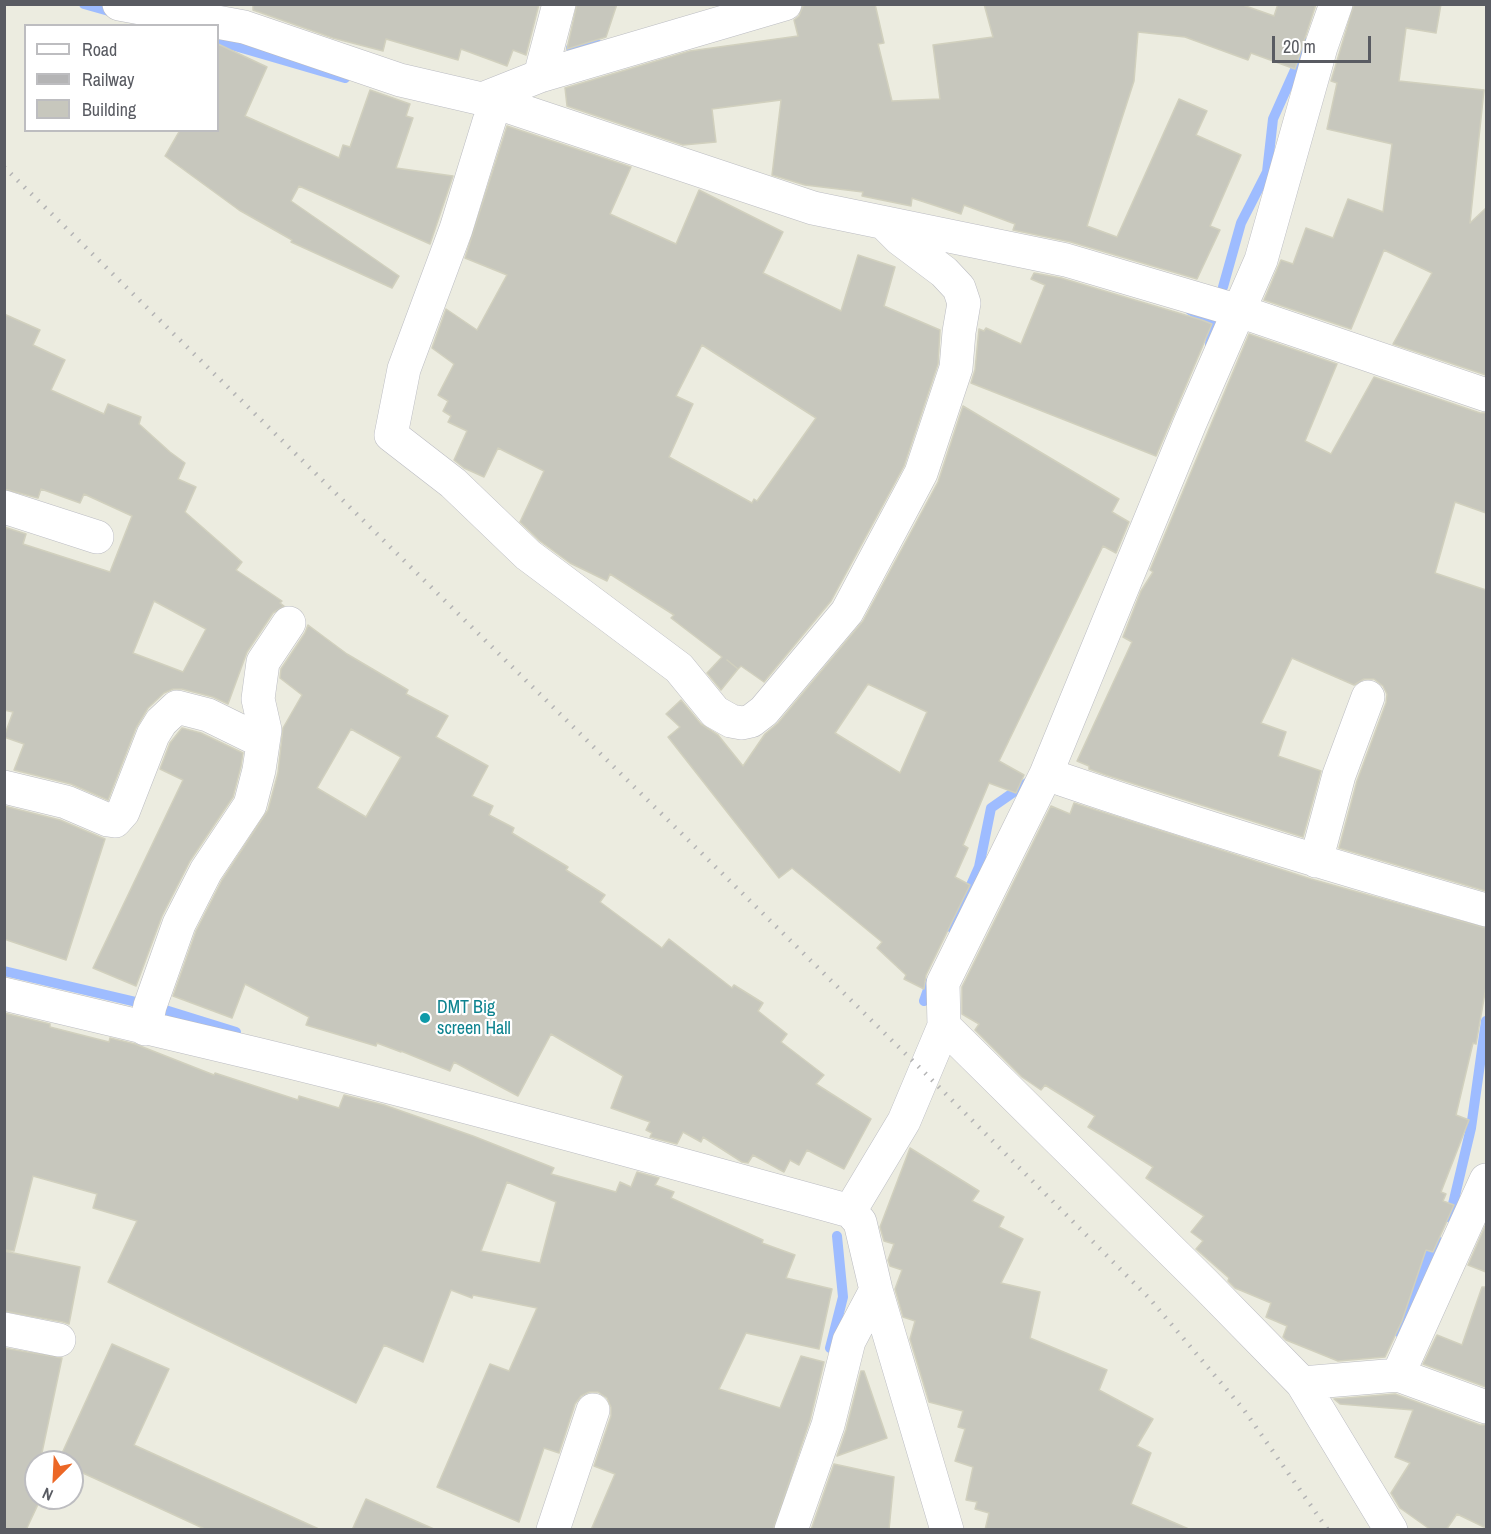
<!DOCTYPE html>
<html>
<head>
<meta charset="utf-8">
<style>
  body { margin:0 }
  #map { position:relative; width:1491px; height:1534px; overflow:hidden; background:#ecece0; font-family:"Archivo Narrow",sans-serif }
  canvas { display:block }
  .frame { position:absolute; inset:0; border:6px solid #595b62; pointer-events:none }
  .legend { position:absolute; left:24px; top:24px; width:195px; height:108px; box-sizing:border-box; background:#fff; border:2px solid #bdbdc0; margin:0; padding:8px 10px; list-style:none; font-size:18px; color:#595b62 }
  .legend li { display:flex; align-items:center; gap:12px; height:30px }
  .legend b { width:30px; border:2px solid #bdbdc0 }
  .north { position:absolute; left:24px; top:1450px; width:60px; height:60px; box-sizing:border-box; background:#fff; border:2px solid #bdbdc0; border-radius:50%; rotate:204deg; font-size:16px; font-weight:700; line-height:24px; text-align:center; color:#595b62 }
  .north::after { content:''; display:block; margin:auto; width:21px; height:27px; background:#ec6726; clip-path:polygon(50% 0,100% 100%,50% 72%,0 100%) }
  .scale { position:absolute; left:1272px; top:36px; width:99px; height:27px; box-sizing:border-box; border:3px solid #595b62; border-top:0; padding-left:8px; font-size:18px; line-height:21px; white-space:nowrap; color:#595b62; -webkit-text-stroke:4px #fff; paint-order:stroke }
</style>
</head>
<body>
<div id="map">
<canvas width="1491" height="1534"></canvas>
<div class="frame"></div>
<ul class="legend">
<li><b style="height:8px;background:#fff"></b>Road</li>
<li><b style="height:8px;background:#b4b4b5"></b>Railway</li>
<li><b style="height:16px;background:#c7c7bd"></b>Building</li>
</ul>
<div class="north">N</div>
<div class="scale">20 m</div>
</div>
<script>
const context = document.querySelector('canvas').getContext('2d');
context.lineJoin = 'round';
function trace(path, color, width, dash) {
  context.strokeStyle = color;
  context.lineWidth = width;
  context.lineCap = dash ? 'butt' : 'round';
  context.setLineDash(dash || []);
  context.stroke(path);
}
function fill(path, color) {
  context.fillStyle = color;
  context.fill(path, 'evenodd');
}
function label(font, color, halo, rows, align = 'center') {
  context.font = font + ' "Archivo Narrow",sans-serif';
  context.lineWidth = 4.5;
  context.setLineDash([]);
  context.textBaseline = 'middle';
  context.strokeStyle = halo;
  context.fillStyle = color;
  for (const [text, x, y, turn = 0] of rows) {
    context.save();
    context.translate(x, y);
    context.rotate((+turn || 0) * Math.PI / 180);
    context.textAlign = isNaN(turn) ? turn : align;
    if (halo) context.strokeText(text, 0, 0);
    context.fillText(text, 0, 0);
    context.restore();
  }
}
const stream = new Path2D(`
  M84 4 116 13
  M218 41 345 78
  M571 48 597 44
  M1223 287 1241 223 1267 172 1273 119 1307 43
  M1190 310 1212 323 1210 345
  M952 928 979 867 991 808 1034 778
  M4 971 149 1005 236 1032
  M924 1001 931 981
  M1447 1217 1453 1204 1471 1128 1486 1021
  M1400 1333 1424 1266 1436 1239
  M830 1348 843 1297 837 1236`);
const building = new Path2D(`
  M253 4H539L526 55 513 50 507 66 461 49 458 60 386 39 383 51 333 38 253 10Z
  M577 4H617L606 37 567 49Z
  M808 4H875L884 43 878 44 892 101 940 99 933 45 993 37 984 4H1240L1274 16 1278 4H1316L1295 69 1251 53 1248 60 1185 37 1138 32 1134 81 1087 226 1117 237 1179 99 1207 111 1196 135 1241 155 1210 226 1220 230 1197 279 1071 242 1013 230 1015 224 964 205 961 214 912 198 911 206 862 196 863 192 805 185 772 175 781 100 712 109 716 142 683 145 567 106 565 88 690 51 798 36 794 20 799 16 803 6Z
  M1354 4H1441L1436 33 1406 28 1399 81 1484 90 1470 223 1486 208V375L1393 344 1432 273 1384 250 1351 329 1264 300 1281 260 1293 264 1306 228 1333 238 1348 199 1383 212 1392 144 1327 129 1337 83 1331 81Z
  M218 44 267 67 245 116 339 158 343 145 350 147 370 90 410 104 406 116 413 118 396 168 453 176 430 244 299 186 291 201 399 276 392 288 291 242 292 240 239 210 165 156 180 130H218Z
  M507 126 631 167 610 214 676 244 699 190 783 232 763 273 841 311 858 255 895 267 884 306 940 330 938 364 904 466 831 601 764 682 741 666 738 669 727 660 738 669 721 690 707 673 722 657 671 618 674 615 610 574 607 581 570 563 540 541 520 522 544 471 498 448 484 477 464 468 454 460 467 431 448 422 451 416 443 411 448 401 438 395 454 364 432 348 446 309 477 330 507 275 465 258ZM702 345 816 418 757 501 754 499 752 503 669 457 693 404 676 396Z
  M1034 273 1061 278 1202 320 1212 324 1156 456 971 383 975 370 979 329 984 331 986 328 1021 344 1045 285 1031 279Z
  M4 314 40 330 33 345 65 360 51 390 104 414 108 404 141 417 139 424 170 452 185 463 178 479 196 487 185 512 242 562 236 570 282 601 280 603 284 606 273 613 247 652 228 704 213 697 182 689H173L164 693 148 708 136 728 108 800 71 784 14 770 24 744 4 737 13 712 4 710V527L26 534 23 544 110 572 132 516 84 494 80 503 41 489 38 498 4 489ZM154 601 206 629 183 672 133 653Z
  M1249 334 1337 364 1305 441 1331 454 1374 377 1480 413H1486V513L1455 502 1435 573 1486 590V891L1339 848 1357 781 1386 703 1387 694 1383 686 1374 679H1364L1354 685 1292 658 1261 723 1286 732 1278 756 1321 771 1303 837 1106 775 1089 769V766L1077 761 1132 642 1123 637 1141 591 1153 572 1150 570Z
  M963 406 1119 499 1112 512 1129 522 1116 553 1103 546 999 761 1024 775 1016 793 989 783 963 845 968 848 955 877 970 885 926 975 924 989 904 979 906 975 877 948 882 942 792 868 779 878 668 737 680 727 666 714 681 700 701 724 718 735 743 766 765 734 778 723 863 621 938 482ZM868 684 927 712 900 773 835 733Z
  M308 625 347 654 408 690 406 694 448 716 436 737 488 766 472 796 493 806 489 815 514 828 512 833 568 867 566 870 605 895 600 902 662 948 669 939 732 988 734 985 763 1003 758 1011 787 1034 781 1042 824 1075 816 1084 871 1119 844 1169 807 1150 799 1165 790 1160 784 1172 753 1155 748 1163 742 1162 703 1137 701 1142 683 1132 677 1144 650 1137 652 1133 646 1130 650 1122 611 1108 623 1076 551 1034 518 1096 454 1062 450 1071 401 1051V1052L377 1043 376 1046 306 1025 309 1017 245 984 232 1018 173 996 196 931 222 880 268 810 278 773 283 728 302 695 280 678 281 669 305 633ZM351 729 401 757 366 817 317 788Z
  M182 728 201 733 243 753 241 766 233 797 190 861 162 916 136 986 93 968 183 780 160 769 170 743Z
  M1074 803 1311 879 1486 928V987L1476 1044 1473 1043 1456 1115 1469 1120 1441 1192 1446 1194 1443 1201 1454 1205 1433 1252 1426 1250 1402 1321 1385 1357 1338 1361 1286 1340 1283 1337 1287 1326 1266 1317 1271 1303 1235 1288 1228 1281 1229 1278 1196 1249 1203 1241 1191 1232 1204 1216 1146 1178 1153 1167 1088 1127 1095 1116 1045 1085 1041 1090 1022 1077 975 1030 979 1024 962 1014V987L1051 806 1070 814Z
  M4 806 60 820 105 839 66 960 4 939Z
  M4 1013 50 1024V1027L109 1042 110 1038 135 1044 214 1075 215 1073 298 1100 299 1096 339 1108 344 1095 384 1105 473 1136 554 1168 551 1174 616 1192 620 1182 631 1187 637 1172 659 1178 655 1185 674 1192 671 1198 763 1240 762 1243 795 1255 786 1278 832 1289 819 1349 746 1333 719 1389 780 1408 801 1356 824 1362 810 1420 773 1530H591L615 1474 594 1466 611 1416V1407L607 1398 598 1392H589L581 1396 575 1404 559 1453 544 1448 519 1522 437 1487 490 1364 509 1371 537 1308 473 1295 472 1298 451 1290 423 1362 384 1345 356 1403 108 1282 137 1221 93 1208 97 1194 33 1176 14 1251 4 1250ZM507 1182 556 1202 540 1263 481 1251Z
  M910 1148 979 1191 972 1201 1004 1217 999 1227 1023 1239 1001 1283 1040 1292 1030 1338 1107 1370 1099 1390 1153 1419 1137 1446 1151 1453 1131 1504 1191 1530H985L989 1513 975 1509 977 1502 966 1500 973 1467 955 1461 965 1429 958 1427 963 1411 929 1402 910 1339 915 1321 903 1317 895 1289 902 1270 890 1266 888 1260 894 1244 884 1241 880 1227Z
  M1486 1224V1272L1468 1265Z
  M4 1251 80 1267 69 1324 63 1322 4 1311Z
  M1482 1287H1486V1387L1423 1364 1437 1335 1462 1345Z
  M112 1344 169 1369 134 1445 321 1530H207L72 1468V1462H58Z
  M4 1348 62 1358 40 1462H36V1498H41L26 1530H4Z
  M861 1371H864L887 1438 837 1456 846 1430Z
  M1395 1394 1480 1425H1486V1528L1457 1514 1446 1530H1431L1400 1508 1391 1493 1410 1463 1395 1457 1413 1410 1340 1404 1334 1399Z
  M834 1464 894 1477 889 1530H811Z
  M366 1499 436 1530H352Z`);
const minor = new Path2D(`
  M119 4 244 27 400 80 495 102 813 208 1066 260 1239 311 1486 395
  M540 76 559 4
  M482 99 540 76 785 4
  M495 102 456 229 404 369 391 435 453 483 528 555 679 668 715 712 731 721 742 723 751 721 764 711 847 612 921 473 956 368 959 332 964 303 959 288 944 272 900 239 884 223
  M4 507 97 537
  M1046 774C1191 824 1339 868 1486 910
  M4 787 66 802 108 820 115 821 123 812 153 735 161 722 177 707 208 715 263 742
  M1316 861 1339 775 1368 697
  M4 994C90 1015 176 1034 261 1055 458 1103 654 1157 850 1211L860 1222 876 1290 947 1530
  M944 1026 1206 1285 1302 1383 1391 1530
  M145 1029 150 1006 179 924 206 871 250 805 259 770 265 730 258 699 263 662 289 623
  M850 1211 904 1121 944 1026 943 983 1046 774 1190 423 1261 260 1321 47 1336 4
  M4 1329 59 1340
  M1398 1375 1486 1180
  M1302 1383 1398 1375 1486 1407
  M553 1530 593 1410
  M791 1530 828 1425 849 1341 876 1290`);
const rail = new Path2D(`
  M4 167 924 1072 1149 1298 1244 1410 1328 1530`);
const markers = [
  [425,1018,6,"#0f9aa8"]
];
const cultureNames = [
  ["DMT Big",437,1008],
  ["screen Hall",437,1029]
];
trace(stream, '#9ebcff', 10);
fill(building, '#c7c7bd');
trace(building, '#d1d0be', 1.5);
trace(minor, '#bbbcc2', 34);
trace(minor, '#fff', 33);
trace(rail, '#b4b4b5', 4.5, [1.5, 8]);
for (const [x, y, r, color] of markers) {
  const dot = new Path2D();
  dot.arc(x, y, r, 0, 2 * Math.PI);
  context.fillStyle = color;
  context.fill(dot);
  trace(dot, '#fff', 2);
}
label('18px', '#0d838f', '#fff', cultureNames, 'left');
</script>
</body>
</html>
